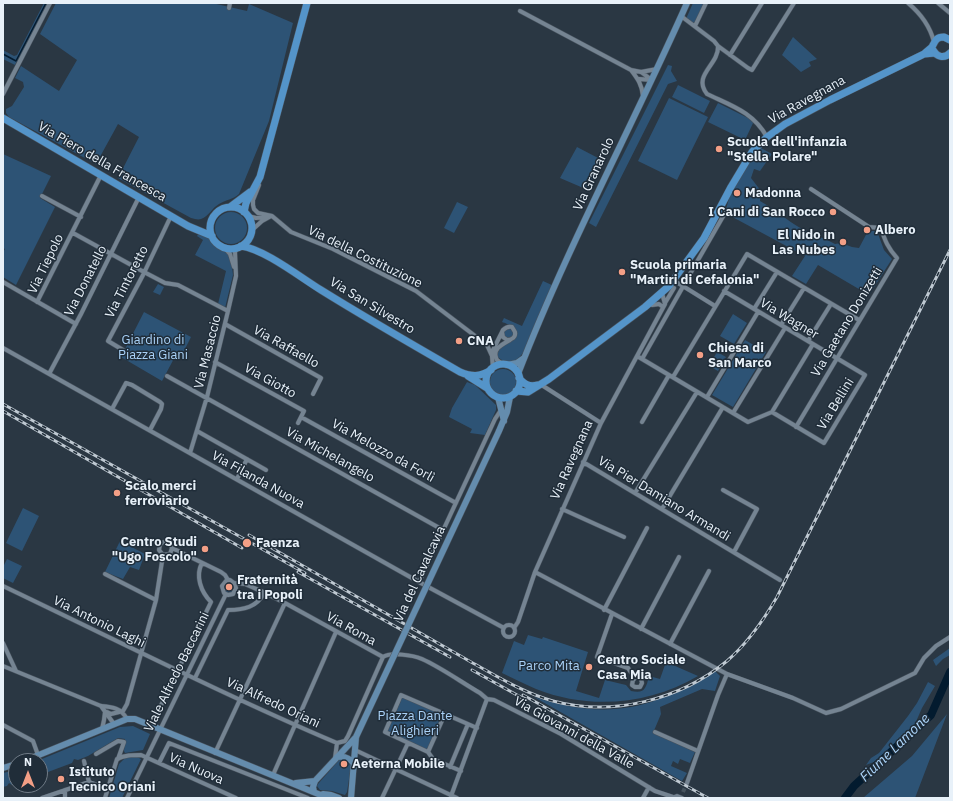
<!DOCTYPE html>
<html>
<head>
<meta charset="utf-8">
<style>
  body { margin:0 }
  #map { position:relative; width:953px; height:801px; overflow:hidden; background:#2a3743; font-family:"IBM Plex Sans",sans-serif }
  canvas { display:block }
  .frame { position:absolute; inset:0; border:4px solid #e8f1f9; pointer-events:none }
  .north { position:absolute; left:8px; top:753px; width:40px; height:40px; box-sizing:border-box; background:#202d39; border:1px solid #707b86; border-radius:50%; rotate:0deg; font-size:11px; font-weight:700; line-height:16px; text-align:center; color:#e8f1f9 }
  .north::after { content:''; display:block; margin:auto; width:14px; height:18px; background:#f39f86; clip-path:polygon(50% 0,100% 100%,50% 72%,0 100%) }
</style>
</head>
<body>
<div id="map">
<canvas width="953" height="801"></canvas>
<div class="frame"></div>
<div class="north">N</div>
</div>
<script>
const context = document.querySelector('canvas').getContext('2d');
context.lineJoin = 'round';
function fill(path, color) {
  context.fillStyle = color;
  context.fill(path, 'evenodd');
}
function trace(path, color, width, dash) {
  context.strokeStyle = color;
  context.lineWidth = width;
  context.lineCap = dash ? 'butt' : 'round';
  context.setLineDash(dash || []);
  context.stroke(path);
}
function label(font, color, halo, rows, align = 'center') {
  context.font = font + ' "IBM Plex Sans",sans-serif';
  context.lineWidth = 3;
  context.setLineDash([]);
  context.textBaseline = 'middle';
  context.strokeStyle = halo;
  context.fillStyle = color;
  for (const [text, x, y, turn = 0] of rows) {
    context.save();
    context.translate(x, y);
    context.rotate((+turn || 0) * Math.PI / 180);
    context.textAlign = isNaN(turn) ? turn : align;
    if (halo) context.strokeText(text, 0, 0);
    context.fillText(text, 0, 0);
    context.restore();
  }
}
const green = new Path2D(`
  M44 3H47L15 65 3 59V50L14 56 17 55Z
  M56 3H212L247 11 249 4 293 23 269 121 239 194C232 200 227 199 219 204 212 208 209 216 201 219 198 220 195 219 191 218L118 178 139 137 118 124 96 164 9 117 6 113V109L12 106 24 87 23 82 15 78 21 66 59 91 77 60 40 34Z
  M693 3H705L696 22 694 23 686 19Z
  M793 37 817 59 809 62 811 66 801 72 782 55Z
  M668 65 672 66 671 71 677 81 668 84 596 227 589 223Z
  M678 85 710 101 704 113 672 97Z
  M669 98 708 117 677 180 638 161Z
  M718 103 754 121 745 140 708 122Z
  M577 147 600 159V163L588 190 560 178Z
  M761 148 772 154 760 171 754 169 751 178 761 191 760 201C775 209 786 220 802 229 813 235 825 238 835 244L841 243 852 247 859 248 868 231H877L884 250 892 259 869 295 818 265 806 284 792 276 805 256 725 213 731 191 742 173Z
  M3 154 51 176 40 198 55 207 16 285 3 277V252L5 249 3 248Z
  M457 202 468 207 454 233 444 228Z
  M215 228a16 16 0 1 1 32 0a16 16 0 1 1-32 0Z
  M199 233 208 237 216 246 226 252 229 255 232 266 233 275 225 308 218 304 226 271 195 255 203 240 197 236Z
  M543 281 554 286 524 351C518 362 507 366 498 357 496 346 509 341 516 336 518 328 508 324 502 322L504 318 522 326Z
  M158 284 164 287 160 295 153 292Z
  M144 312 191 337 183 353 178 351 162 381 121 357Z
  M733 314 747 323 734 344 720 336Z
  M504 333a5 5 0 1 1 10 0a5 5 0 1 1-10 0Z
  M745 340 766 352 733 407 712 395Z
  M717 352 726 357 718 371 709 366Z
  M490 382a13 13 0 1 1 26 0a13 13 0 1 1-26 0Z
  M467 382 475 385 496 405V410L485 435 470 433 472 429 449 417 452 408Z
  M23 508 39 516 22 551 6 543Z
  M120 541 145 554 139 570 130 567 123 579 105 572Z
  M7 559 22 566 13 583 3 578V567Z
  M224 588a5 5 0 1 1 10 0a5 5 0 1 1-10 0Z
  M528 635 542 639 543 637 588 652 576 691 599 698 605 680 626 685 631 691C645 694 646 688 649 676L660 679 666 662 698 676C649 705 589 710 536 689 524 684 513 678 502 673L514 641 524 645Z
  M950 648V655L943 659 936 666 933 660Z
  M715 671 720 676 715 691 702 689 660 707 661 714 653 733 695 752 690 763 680 759 678 764 673 761 671 766 687 773 682 781 534 697C565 707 598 713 631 707 645 705 659 699 672 694 688 688 702 681 715 671Z
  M928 682 935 686 922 708 915 724 879 760 866 765 871 758 879 753 908 716 917 703Z
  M403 696 443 714 427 750 387 732Z
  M947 714 915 798H863L912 756Z
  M133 726 150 734 143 750 125 753 124 751 125 739 118 738 88 756 78 760 74 759 72 763 40 775V761H37L120 727Z
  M135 756 141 759 122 798H109L119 764 125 758Z
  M339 760H346L351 766 347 792 345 795 332 791 320 790 317 786 318 784Z
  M16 770V783L12 785 9 783 7 786 3 787V773Z`);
const stream = new Path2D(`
  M3 54 16 61 46 3`);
const river = new Path2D(`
  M845 798 854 786 931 715 950 672`);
const streetTunnel = new Path2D(`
  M683 792 687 783`);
const street = new Path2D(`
  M908 3C920 13 930 26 934 42
  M938 3 950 13
  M229 8 230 3
  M520 11 631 70 641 72 657 69
  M681 16 714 41 718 46C719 65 692 75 707 94 732 106 753 112 767 137
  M695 26 706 3
  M718 46 748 68 752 70 794 3
  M730 55 762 3
  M631 70C638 79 642 85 643 96
  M641 72 652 80
  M639 79 652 80
  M3 94 50 3
  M259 185 253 200V205L254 209 258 213 272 216 291 232 333 249 416 291 487 345 492 356 493 368
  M42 196 81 217
  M248 216 256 218 266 217
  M251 231 262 221 271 216
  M73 233 144 272 165 283 178 285 228 311
  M224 247 230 254 234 267
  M690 274 725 213
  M3 282 76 324
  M678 283 715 306
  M37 302 101 175
  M665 303 674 288
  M652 305 659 304 663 307
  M754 309 777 272
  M225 324 321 378 313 394
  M781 325 804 288
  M808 341 831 304
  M3 348 419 582 504 628
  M123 350 108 341 143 275 171 216
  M492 353 493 350 503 330C506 327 508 326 512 327L515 332C516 337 512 340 507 340L503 337 502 332
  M637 356 748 422 772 412 824 443 865 375 724 291
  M642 359 685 283
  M215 362 304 411 298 423
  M506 365C502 364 500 363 497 360 491 349 503 344 510 340
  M49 374 81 314 139 197
  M167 376 443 530
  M673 377 747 254 859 320
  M540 384 601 423
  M707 397 758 312
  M112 409 125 385 126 383 132 385 160 402 162 404 161 409 150 430
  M772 412 813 344
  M733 413 785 328
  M301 417 456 503
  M642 422 669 375
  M796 427 897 258C888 248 885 241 881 228L869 227 811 189
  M197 431 266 470
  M190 453 207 397 228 311 236 276 235 252 238 247
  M583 462 780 580
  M237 479 247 459
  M723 490 757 509 734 552
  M635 493 697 392
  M562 509 624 537
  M662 509 723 407
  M172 548 221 572 225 575 228 580
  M163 555 159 550 160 544 164 542H169L172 548
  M163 555 170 554 172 548
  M535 572 727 674 793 698 826 713 841 709 915 673 924 658 936 646 950 637
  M105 574 156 600
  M419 582 495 419 501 410
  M234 583 236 588 233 594 228 595 224 593 222 586 226 581 230 580 234 583 245 584 261 591 285 603 383 657
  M3 586C114 639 224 695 337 743
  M604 610 647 528
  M612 614 597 657 628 668 635 678 638 677 641 679 642 683 640 687H635L632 685 633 680 635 678
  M503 631a6 6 0 1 1 12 0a6 6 0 1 1-12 0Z
  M514 628 518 622 535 572 601 423 665 304 662 293
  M641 629 679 557
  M3 643 16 671
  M670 644 709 571
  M383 657C391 652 413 655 422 659 442 668 461 682 480 693L487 699
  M3 666 101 706C113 707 121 708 127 719
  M195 678 228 610C244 610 257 607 264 593
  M487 699 494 700 561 734 655 791 673 797
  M101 706 114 724
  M123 711 127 704 156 600 163 555
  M107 712 111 714 123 711
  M3 725 33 741 38 755
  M151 726 211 602C201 592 195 576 202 563
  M102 729 104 720 105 712
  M655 732 698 751
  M337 743 345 741 348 736 383 657
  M355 750 457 798
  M428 752 385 732 401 695 445 714
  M215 753 285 603
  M96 754 118 741 124 742 118 759
  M335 758 337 743
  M84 761 89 782
  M159 763 169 743 308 798
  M450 767 468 724
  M461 771 433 759 428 752 445 714 477 728
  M273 775 336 632
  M687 783 718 695 727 674
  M451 796 487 699
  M42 798 89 782 108 789
  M65 798V790
  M105 798 117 759C125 755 132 755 141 755L236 798
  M127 798 226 594
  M382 798 408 743
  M643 798 649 787
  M672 798 677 796 682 798`);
const secondary = new Path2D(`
  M507 365 517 363 524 358
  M518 374C567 247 632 127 687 3
  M498 397 504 421
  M499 431 507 412 510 397
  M337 757C345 756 350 758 354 764
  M24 761 127 719H135L328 798
  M3 768 16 764
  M296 783 315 781
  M314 792 313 787 315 781 356 737
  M323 794 331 795 339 798
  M351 798 356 737`);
const primary = new Path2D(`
  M933 50C937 57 944 59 950 53
  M924 54C926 52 930 49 932 47 935 41 936 37 944 37L950 40
  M3 118 188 226 212 236
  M230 207 250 192
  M210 228a21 21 0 1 1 42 0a21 21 0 1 1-42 0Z
  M244 212 246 203 260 177 307 3
  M241 246C264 249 300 277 321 290 366 318 413 345 460 372 472 377 480 377 491 370
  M486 381a17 17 0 1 1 34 0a17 17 0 1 1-34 0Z
  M468 376 487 388
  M519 378C525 385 529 387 538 385
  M516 391 528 392 549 379 645 307 669 286 704 238 731 187 752 152 767 137 785 124 830 100 924 54 935 53`);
const rail = new Path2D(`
  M3 404 305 573
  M3 411 242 548
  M249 535 471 662C498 677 524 693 553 701 612 717 680 700 727 661 748 643 763 621 777 597L950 250
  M298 572 450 657
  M472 670 526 700
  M523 695 708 798`);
const secondaryBridge = new Path2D(`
  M356 737 499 431`);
const markers = [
  [719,149,4,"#f39f86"],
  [737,193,4,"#f39f86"],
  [833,212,4,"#f39f86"],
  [867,230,4,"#f39f86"],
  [843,242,4,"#f39f86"],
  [622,272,4,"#f39f86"],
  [459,341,4,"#f39f86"],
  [700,355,4,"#f39f86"],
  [117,493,4,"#f39f86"],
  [247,543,5,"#f39f86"],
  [205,549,4,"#f39f86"],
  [229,587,4,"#f39f86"],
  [589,667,4,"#f39f86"],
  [344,764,4,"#f39f86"],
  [61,779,4,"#f39f86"]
];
const streetNames = [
  ["Via Ravegnana",807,100,-29],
  ["Via Piero della Francesca",102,162,30],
  ["Via Granarolo",594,174,-65],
  ["Via della Costituzione",365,257,26],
  ["Via Tiepolo",46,264,-64],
  ["Via Donatello",86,281,-63],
  ["Via Tintoretto",127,282,-63],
  ["Via San Silvestro",372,306,31],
  ["Via Wagner",789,319,31],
  ["Via Gaetano Donizetti",847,322,-59],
  ["Via Raffaello",286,347,29],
  ["Via Masaccio",208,352,-76],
  ["Via Giotto",270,381,29],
  ["Via Bellini",836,404,-59],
  ["Via Melozzo da Forlì",383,451,29],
  ["Via Michelangelo",330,455,29],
  ["Via Ravegnana",572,460,-66],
  ["Via Filanda Nuova",258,480,29],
  ["Via Pier Damiano Armandi",664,499,31],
  ["Via del Cavalcavia",420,574,-65],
  ["Via Antonio Laghi",99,622,26],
  ["Via Roma",351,629,29],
  ["Viale Alfredo Baccarini",177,672,-64],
  ["Via Alfredo Oriani",273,703,25],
  ["Via Giovanni della Valle",574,733,29],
  ["Via Nuova",196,769,24]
];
const poiNames = [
  ["Scuola dell'infanzia",727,142],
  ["\"Stella Polare\"",727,157],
  ["Madonna",745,193],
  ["I Cani di San Rocco",825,212,"right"],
  ["Albero",875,230],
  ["El Nido in",835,235,"right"],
  ["Las Nubes",835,250,"right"],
  ["Scuola primaria",630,265],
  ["\"Martiri di Cefalonia\"",630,280],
  ["CNA",467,341],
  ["Chiesa di",708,348],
  ["San Marco",708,363],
  ["Scalo merci",125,486],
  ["ferroviario",125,501],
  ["Centro Studi",197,542,"right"],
  ["\"Ugo Foscolo\"",197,557,"right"],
  ["Faenza",256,543],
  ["Fraternità",237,580],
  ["tra i Popoli",237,595],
  ["Centro Sociale",597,660],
  ["Casa Mia",597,675],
  ["Aeterna Mobile",352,764],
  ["Istituto",69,772],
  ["Tecnico Oriani",69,787]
];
const parkNames = [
  ["Giardino di",153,340],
  ["Piazza Giani",153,355],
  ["Parco Mita",549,666],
  ["Piazza Dante",415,716],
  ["Alighieri",415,731]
];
const waterNames = [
  ["Fiume Lamone",895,748,-44]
];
fill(green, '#2d5375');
trace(stream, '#031b2f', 1.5);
trace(river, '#031b2f', 8);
trace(streetTunnel, '#46535e', 4, [4, 2]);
trace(street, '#4a5560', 5);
trace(secondary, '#4a5560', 7);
trace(primary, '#4a5560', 8);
trace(street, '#758492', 4);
trace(secondary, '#648cad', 6);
trace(primary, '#5494c9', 7);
trace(rail, '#bfc9d2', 3);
trace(rail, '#202d39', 1.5, [4.5]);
trace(secondaryBridge, '#4a5560', 7, []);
trace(secondaryBridge, '#648cad', 6);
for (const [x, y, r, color] of markers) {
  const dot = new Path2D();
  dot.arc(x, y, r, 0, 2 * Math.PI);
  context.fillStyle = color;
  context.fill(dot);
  trace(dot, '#202d39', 1.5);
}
label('13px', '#e8f1f9', '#202d39', streetNames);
label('bold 13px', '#e8f1f9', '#202d39', poiNames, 'left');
label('13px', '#a9d1f7', '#202d39', parkNames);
label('italic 14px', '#aed7fd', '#202d39', waterNames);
</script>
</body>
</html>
